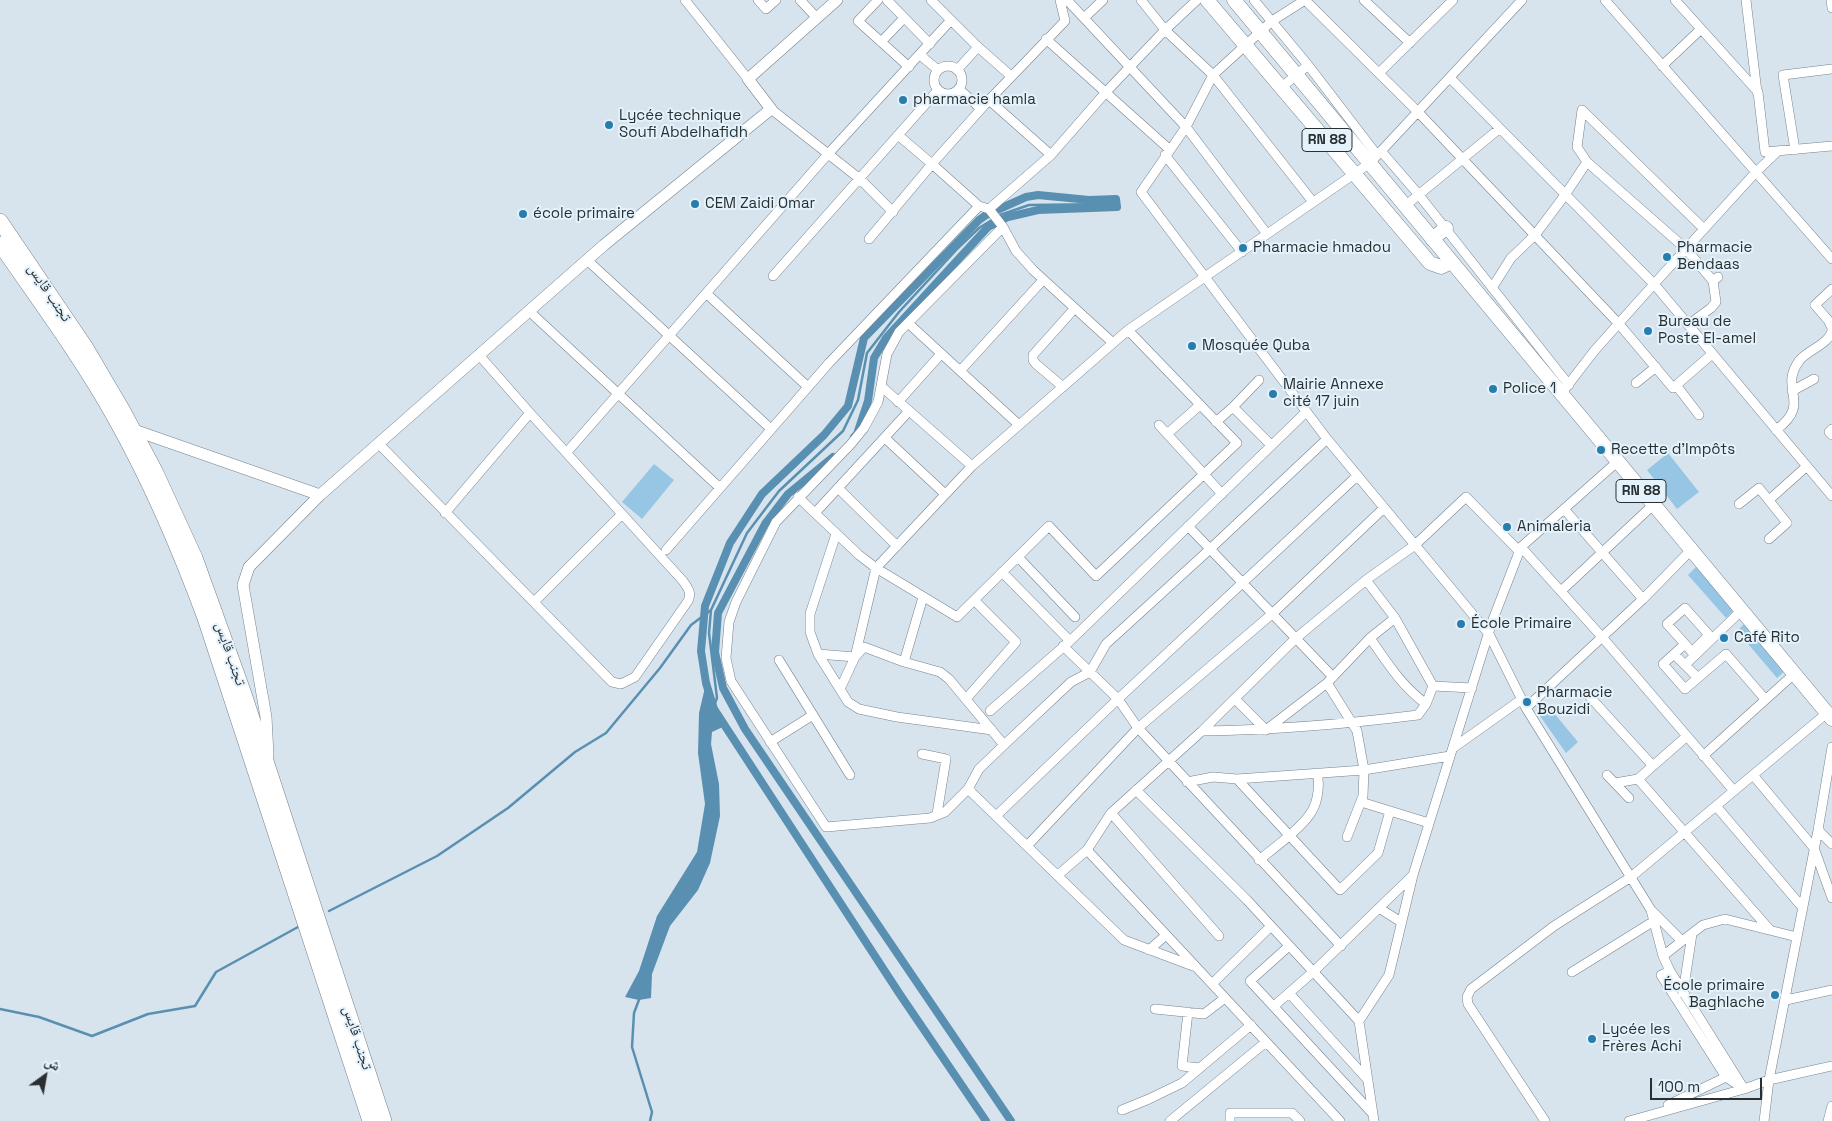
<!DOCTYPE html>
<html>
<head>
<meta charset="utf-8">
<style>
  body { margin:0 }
  #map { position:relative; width:1832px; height:1121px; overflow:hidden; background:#d7e4ee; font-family:"Space Grotesk","Noto Naskh Arabic",sans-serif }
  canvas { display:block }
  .north { position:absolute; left:20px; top:1051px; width:50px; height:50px; -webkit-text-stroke:4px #e4f2fb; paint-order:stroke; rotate:32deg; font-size:14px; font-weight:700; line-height:20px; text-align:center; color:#2a2f32 }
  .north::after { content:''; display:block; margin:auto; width:18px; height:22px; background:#2a2f32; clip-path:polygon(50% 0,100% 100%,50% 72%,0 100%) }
  .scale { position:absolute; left:1650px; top:1078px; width:112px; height:22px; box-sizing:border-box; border:2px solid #2a2f32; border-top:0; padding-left:6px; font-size:15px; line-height:18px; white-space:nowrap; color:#2a2f32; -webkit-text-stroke:4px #e4f2fb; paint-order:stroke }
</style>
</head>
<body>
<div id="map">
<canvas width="1832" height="1121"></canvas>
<div class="north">ش</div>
<div class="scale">100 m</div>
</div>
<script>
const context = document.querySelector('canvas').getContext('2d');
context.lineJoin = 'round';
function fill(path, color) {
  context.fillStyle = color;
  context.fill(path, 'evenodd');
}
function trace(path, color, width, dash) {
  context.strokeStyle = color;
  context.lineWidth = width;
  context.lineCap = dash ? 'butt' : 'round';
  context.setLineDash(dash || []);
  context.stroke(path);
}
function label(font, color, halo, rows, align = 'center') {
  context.font = font + ' "Space Grotesk","Noto Naskh Arabic",sans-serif';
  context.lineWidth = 4;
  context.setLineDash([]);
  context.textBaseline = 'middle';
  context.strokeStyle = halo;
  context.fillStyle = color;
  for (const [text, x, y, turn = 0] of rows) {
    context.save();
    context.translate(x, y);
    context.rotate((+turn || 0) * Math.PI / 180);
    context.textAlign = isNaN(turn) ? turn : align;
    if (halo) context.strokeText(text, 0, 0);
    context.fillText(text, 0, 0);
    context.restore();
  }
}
const green = new Path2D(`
  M1668 453 1699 492 1677 509 1647 470Z
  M654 464 674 480 642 519 622 502Z
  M1696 567 1735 609 1726 618 1688 575Z
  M1744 624 1785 671 1777 678 1737 631Z
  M1549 707 1578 742 1566 753 1540 716Z`);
const water = new Path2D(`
  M706 683 714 709 725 726 712 732 711 744 719 784 720 816 710 863 698 890 670 926 652 974 651 998 639 1000 625 997 639 971 657 916 697 852 705 804 698 753 699 713Z`);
const stream = new Path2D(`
  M713 708 717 698 709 633 711 610 747 533 779 491 843 431 858 400 867 353 899 312 958 248 979 228 1000 215 1029 205 1113 204
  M329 911 437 856 508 808 575 752 606 733 660 668 691 625 711 610
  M640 997 634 1013 632 1047 652 1112 650 1121
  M0 1009 39 1017 92 1036 148 1014 195 1006 216 972 298 927`);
const canal = new Path2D(`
  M854 437 857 434 868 401 874 358 886 338 988 227 1008 217 1038 210 1117 207 1116 199 1089 200 1038 195 1026 197 986 215 979 220 864 338 848 406 824 435 762 494 730 543 705 606 701 651 706 683 714 709 899 993 986 1121
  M833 457 788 494 765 524 718 613 715 652 723 688 745 729 1011 1121`);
const minor = new Path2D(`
  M685 0 748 79
  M758 0 766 9 776 0
  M800 0 817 18
  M878 0 858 21 909 67
  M887 0 930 44
  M931 0 978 47 957 70
  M1067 0 1186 127 1267 234
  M1141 0 1165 30 1213 75 1313 202
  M1254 0 1308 65 1377 155
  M1305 0 1272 21 1213 75 1186 127 1141 192 1327 439 1489 634 1526 708 1643 599 1691 550
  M1305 0 1418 112 1619 324 1673 388 1712 354
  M1364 0 1410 43
  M1605 0 1832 259
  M1675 0 1758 92 1765 152 1832 146
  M1746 0 1757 92
  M1831 0 1832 8
  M1084 18 1103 0
  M1046 39 1169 149
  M881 42 904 18
  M978 47 1011 76
  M920 55 938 70
  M934 80a14 14 0 1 1 28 0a14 14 0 1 1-28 0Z
  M1662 66 1701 29
  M1379 73 1453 0
  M1450 78 1654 284 1595 350 1561 394
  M1282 87 1308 65
  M959 89 981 109
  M989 100 1051 155
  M771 109 860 179 893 212
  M1582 110 1704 229
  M1582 110 1577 147 1587 162
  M898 135 932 164 979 206 989 209 1051 155 1106 92 1165 30 1197 0
  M1795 150 1783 75 1832 69
  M1381 151 1419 195 1569 385
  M1778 151 1756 172 1654 284 1832 496
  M1165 155 1242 252
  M1405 206 1499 129
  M989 209 1003 227 1016 251 1033 270 1113 343
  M1003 227 899 332 887 354 878 402 864 428 851 444 776 522 736 602 729 622 726 658 731 681 826 827 930 818 945 812 968 789 979 769 1004 745 1071 682 1090 672 1106 644 1209 550 1327 439
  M869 239 932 164 989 100 1065 21 1060 0
  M587 260 771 429
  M773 276 938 90
  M1492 288 1511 258 1535 235 1565 195 1587 162 1686 249 1713 281
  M1832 289 1815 305 1828 320 1832 328
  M707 294 808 387
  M529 311 720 488
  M908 323 1019 425
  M1688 325 1711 308 1716 302 1713 281 1718 277
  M960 371 1043 280
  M1636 383 1656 367
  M1676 385 1699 415
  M882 387 972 466
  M1063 387 1036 364 1033 360V355L1074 309
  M1792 391 1814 379
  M898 402 941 354
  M1233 407 1271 445
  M1216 422 1233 407 1259 380
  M1159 425 1222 494
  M1832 429 1829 432 1832 435
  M1776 430C1813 403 1778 390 1799 361 1807 350 1830 344 1832 330
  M1167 434 1200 405
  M885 438 945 494
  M379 444 612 682 621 684 635 677 688 601C692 593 688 588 683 581L530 413 479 355
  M567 452 829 153 951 20
  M838 488 897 546
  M798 497 859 555 876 568 957 617 1049 526 1096 576 1237 443 1128 330
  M1769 500 1807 466
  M1739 504 1759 488 1787 523 1769 539
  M1564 509 1643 599
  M445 513 530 413
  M815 513 909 411
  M1188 526 1333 677
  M836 534 810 614V632L818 654 848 702 859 709 897 717 992 730
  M1521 547 1602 637 1734 791
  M666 550 829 363 979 206
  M1018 557 1075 617
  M1002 572 1070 641
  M1561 591 1653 505
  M534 602 622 514
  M1370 638C1388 664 1401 685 1426 704
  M1685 644 1692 652 1709 635 1685 608 1667 624 1685 644 1663 664 1685 689 1726 654 1765 699
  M1063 646 1118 699 1138 728 1341 946
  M818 654 855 657 864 647 904 662 940 672 949 679 1004 745
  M1674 654 1698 678
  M779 660 850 775
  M904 662 923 597
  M1685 665 1741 611
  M1327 683 1357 731 1364 770 1363 796 1347 837
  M1433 686 1472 688
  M840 689 855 657 876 568 972 466 1128 330 1370 163 1522 0
  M1590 697 1653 766
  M966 699 1016 642 974 600
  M1235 699 1266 730 1327 683 1370 638 1395 618
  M1526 708 1651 910
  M990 711 1070 641 1306 412
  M1202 731C1275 730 1346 724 1418 715L1426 704 1433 686 1395 618 1366 580
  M770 742 813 715
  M1832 747 1818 830 1769 1080 1832 1066
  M1453 748 1522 699
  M922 754 946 759 937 814
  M1703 756 1794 674
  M1607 775 1629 798
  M1753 775 1814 848 1832 898
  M1237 779 1340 890 1378 853 1390 811
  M1638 779 1770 930
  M1187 782 1213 777 1237 779 1364 770 1450 756
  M1615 783 1638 779 1687 736
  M968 789 1124 940 1193 966
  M1136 790 1247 900 1359 1021 1374 1121
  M1361 802 1429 823
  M1716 806 1803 908
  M1111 813 1219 936
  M996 816 1118 699 1357 476
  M1818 830 1832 844
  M1027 846 1138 728 1272 614 1384 508
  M1087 850 1340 1121
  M1259 860C1274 848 1303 827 1312 811 1318 801 1320 783 1317 773
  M1058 875 1087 850 1111 813 1202 731 1295 639 1366 580 1415 545 1466 497 1519 551
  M1379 908 1401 922
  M1682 941 1703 925 1725 919 1797 937
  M1289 946 1250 981 1372 1113
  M1149 950 1166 935
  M1663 956 1682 941 1651 910 1663 956 1670 971 1744 1089
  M1670 971 1661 975 1726 1077 1741 1087
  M1572 972 1654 921
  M1212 984 1271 926
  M1289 993 1367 1079
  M1683 993 1692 934
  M1786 1000 1832 990
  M1274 1006 1313 972 1412 876
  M1155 1009 1204 1014 1225 998
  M1188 1012 1182 1066 1200 1068
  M1359 1021 1389 975 1413 875 1492 622 1521 547 1617 462
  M1668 1105 1726 1077
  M1122 1110 1149 1099 1182 1083 1251 1025
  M1170 1121 1266 1042
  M1230 1121V1113H1292L1300 1121
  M1545 1121 1468 1004 1467 997 1471 989 1554 926 1631 877 1827 713
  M1629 1121 1744 1089 1769 1080 1764 1121
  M1828 1121 1832 1106`);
const tertiary = new Path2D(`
  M134 430 320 495
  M268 755 266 717 243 585 249 567 320 495 604 245 771 109 748 79 837 0`);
const primary = new Path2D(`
  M1207 0 1430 263 1441 267 1451 262
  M1234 0 1832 719
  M1432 239 1446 228`);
const trunk = new Path2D(`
  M0 221 86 348 123 411 155 471 195 558 244 694 384 1121
  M0 244C39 301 81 357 115 418 151 482 180 550 205 618L370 1121`);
const markers = [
  [903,100,5,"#277dac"],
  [609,125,5,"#277dac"],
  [695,204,5,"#277dac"],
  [523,214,5,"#277dac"],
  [1243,248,5,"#277dac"],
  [1667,257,5,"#277dac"],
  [1648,331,5,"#277dac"],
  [1192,346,5,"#277dac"],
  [1493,389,5,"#277dac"],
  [1273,394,5,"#277dac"],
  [1601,450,5,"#277dac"],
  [1507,527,5,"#277dac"],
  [1461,624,5,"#277dac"],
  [1724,638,5,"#277dac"],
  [1527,702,5,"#277dac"],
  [1775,995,5,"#277dac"],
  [1592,1039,5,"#277dac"]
];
const shields = [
  [1327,140,50],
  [1641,491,50]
];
const shieldNames = [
  ["RN 88",1327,140],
  ["RN 88",1641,491]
];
const poiNames = [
  ["pharmacie hamla",913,100],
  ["Lycée technique",619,116],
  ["Soufi Abdelhafidh",619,133],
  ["CEM Zaidi Omar",705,204],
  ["école primaire",533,214],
  ["Pharmacie hmadou",1253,248],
  ["Pharmacie",1677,248],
  ["Bendaas",1677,265],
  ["Bureau de",1658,322],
  ["Poste El-amel",1658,339],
  ["Mosquée Quba",1202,346],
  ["Mairie Annexe",1283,385],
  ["cité 17 juin",1283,402],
  ["Police 1",1503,389],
  ["Recette d'Impôts",1611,450],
  ["Animaleria",1517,527],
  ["École Primaire",1471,624],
  ["Café Rito",1734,638],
  ["Pharmacie",1537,693],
  ["Bouzidi",1537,710],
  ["École primaire",1765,986,"right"],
  ["Baghlache",1765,1003,"right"],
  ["Lycée les",1602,1030],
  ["Frères Achi",1602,1047]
];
const streetNames = [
  ["تجنب قايس",49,293,56],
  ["تجنب قايس",230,654,71],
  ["تجنب قايس",357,1038,72]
];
fill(green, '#97c6e5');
fill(water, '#598fb1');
trace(stream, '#598fb1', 2.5);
trace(canal, '#598fb1', 8);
trace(minor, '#77828b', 10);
trace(tertiary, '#77828b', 12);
trace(primary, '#77828b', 15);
trace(trunk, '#77828b', 16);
trace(minor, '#fff', 9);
trace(tertiary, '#fff', 11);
trace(primary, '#fff', 14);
trace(trunk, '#fff', 15);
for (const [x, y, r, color] of markers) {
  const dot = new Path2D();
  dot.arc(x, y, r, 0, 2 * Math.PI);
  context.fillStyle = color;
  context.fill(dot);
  trace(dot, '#e4f2fb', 2);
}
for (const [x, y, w] of shields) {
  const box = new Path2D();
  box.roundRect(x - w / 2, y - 11.5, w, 23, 4);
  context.fillStyle = '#e4f2fb';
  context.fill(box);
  trace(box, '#2a2f32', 1);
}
label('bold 14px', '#2a2f32', null, shieldNames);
label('15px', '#2a2f32', '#e4f2fb', poiNames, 'left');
label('15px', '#2a2f32', '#e4f2fb', streetNames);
</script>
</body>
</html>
